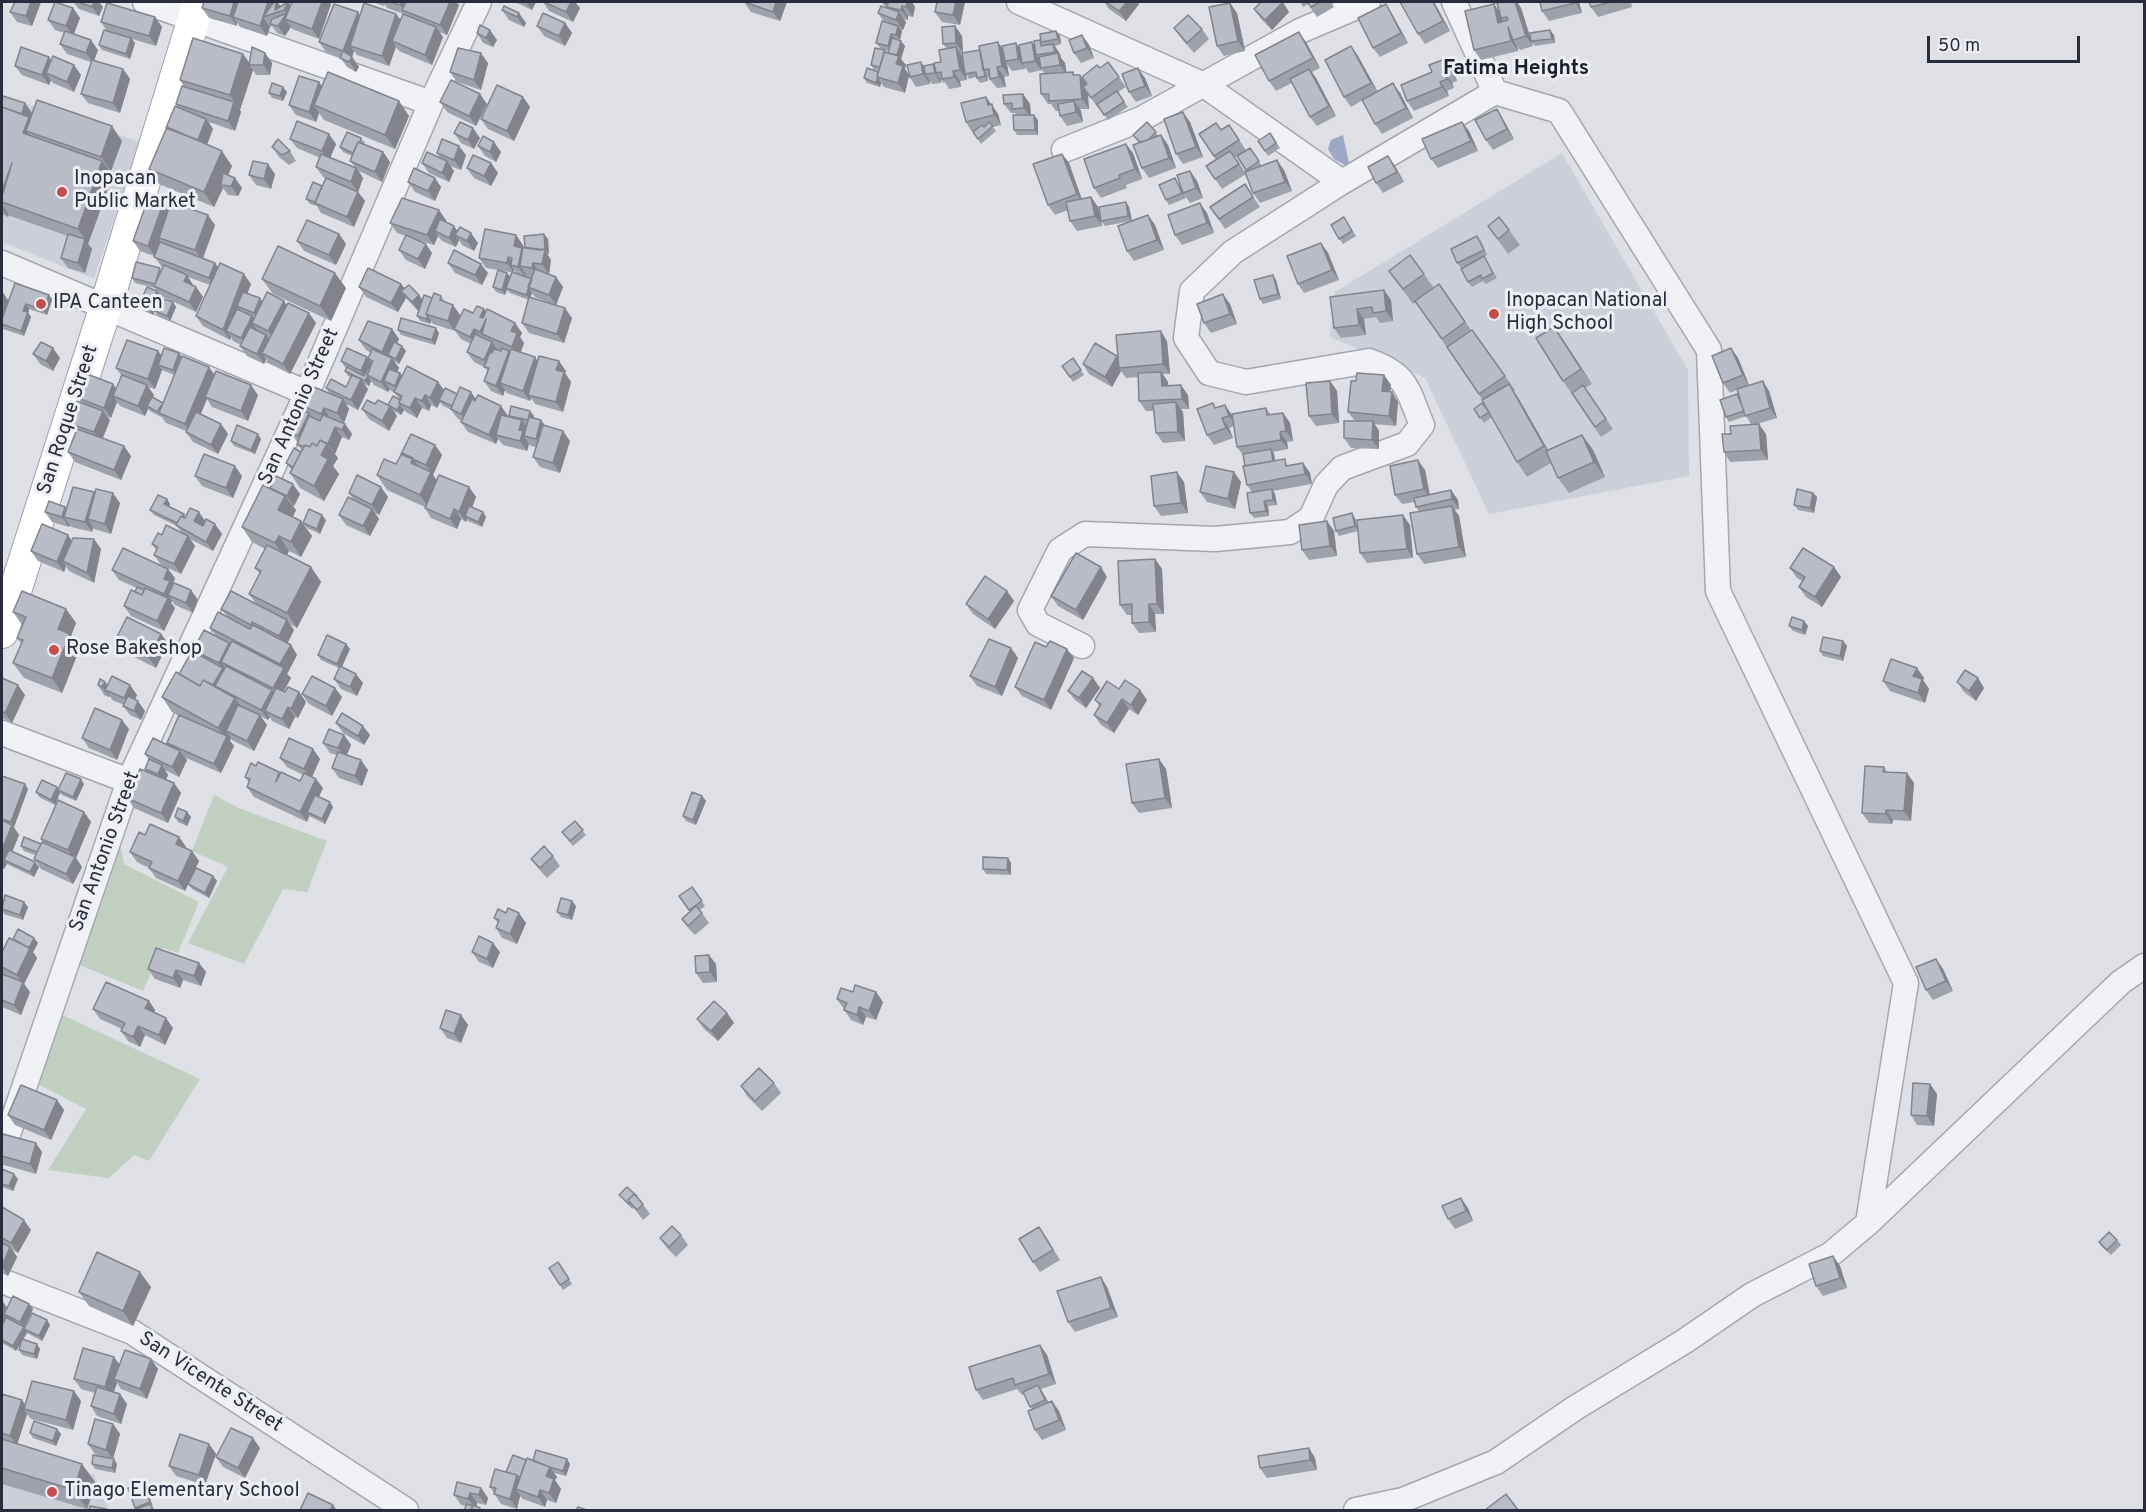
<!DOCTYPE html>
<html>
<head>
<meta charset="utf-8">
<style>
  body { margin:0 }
  #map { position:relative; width:2146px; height:1512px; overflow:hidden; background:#dee0e6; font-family:Overpass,sans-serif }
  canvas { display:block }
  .frame { position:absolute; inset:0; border:3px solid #292c3c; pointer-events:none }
  .scale { position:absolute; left:1927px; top:36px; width:153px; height:27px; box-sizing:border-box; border:3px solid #292c3c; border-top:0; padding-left:8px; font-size:18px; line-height:21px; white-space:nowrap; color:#292c3c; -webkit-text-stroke:4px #edeff4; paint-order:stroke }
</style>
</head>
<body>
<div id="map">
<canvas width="2146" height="1512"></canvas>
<div class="frame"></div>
<div class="scale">50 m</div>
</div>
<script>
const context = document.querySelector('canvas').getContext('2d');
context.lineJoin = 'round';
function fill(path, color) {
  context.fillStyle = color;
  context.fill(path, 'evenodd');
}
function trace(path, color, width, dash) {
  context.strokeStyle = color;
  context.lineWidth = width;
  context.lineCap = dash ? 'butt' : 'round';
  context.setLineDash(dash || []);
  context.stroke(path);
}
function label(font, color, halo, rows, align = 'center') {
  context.font = font + ' Overpass,sans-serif';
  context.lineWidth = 6;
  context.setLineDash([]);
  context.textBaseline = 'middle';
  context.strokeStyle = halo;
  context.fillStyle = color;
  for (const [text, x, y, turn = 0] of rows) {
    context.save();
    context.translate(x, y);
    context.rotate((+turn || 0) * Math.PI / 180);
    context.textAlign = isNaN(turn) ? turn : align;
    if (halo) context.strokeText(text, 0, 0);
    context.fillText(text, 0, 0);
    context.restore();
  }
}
const built = new Path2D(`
  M13 99 140 142 94 279 2 242V130Z
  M1562 153 1688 370 1689 476 1489 514 1425 378 1330 337 1335 292Z
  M2 1451 94 1474 110 1510H2Z`);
const green = new Path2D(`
  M214 795 239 808 327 841 307 892 283 889 244 964 188 943 228 867 192 851Z
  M118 830 124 864 199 902 178 953 162 948 143 991 70 961Z
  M56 1012 200 1079 149 1161 134 1155 109 1178 48 1170 86 1109 30 1080Z`);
const water = new Path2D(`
  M1343 135 1350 168 1334 159 1328 149 1331 140Z`);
const minor = new Path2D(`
  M145 2 431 103
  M1019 2 1204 85 1342 182 1495 92 1559 111 1709 350 1718 591 1906 983 1868 1223 2121 982 2144 966
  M1454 2 1495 92
  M1064 150 1141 119 1300 31 1368 2
  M2 263 307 393
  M1082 646 1038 624 1030 610 1060 550 1085 534 1215 539 1290 532 1311 518 1326 485 1342 468 1407 444 1422 425C1407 389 1408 375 1369 361L1246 382 1209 373 1186 338 1192 291 1233 252 1342 182
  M2 733 129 781
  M2 1152 129 781 307 393 431 103 479 2
  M2 1281 132 1332 406 1510
  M1356 1510 1403 1500 1496 1462 1575 1408 1685 1341 1752 1295 1830 1255 1868 1223`);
const major = new Path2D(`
  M2 632 105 309 199 2`);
const wall = new Path2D(`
  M41 2 32 26 17 22 10 12Z
  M73 2H99L103 7 99 16 79 9Z
  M288 2 290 5 292 2H329L331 4 319 39 292 29 291 27 285 36 277 33 272 26 270 27 267 36 240 27 237 23V26L209 18 202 8 278 3 280 6Z
  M372 2H456L459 5 447 35 439 32 443 37 432 65 399 51 396 47 389 66 357 55 354 51 352 57 359 67 356 72 347 67 340 57 326 52 319 42 360 15 396 14 401 20 406 15 387 8 385 4 384 6Z
  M515 2H536L532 10Z
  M543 2H575L580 8 573 22 549 11Z
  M744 2H787L780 21 751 12Z
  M882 2H918L917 3 912 2 915 7 913 17 908 16V20L903 19 906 22 903 30 901 29 902 31 900 40 895 39 901 41 905 46 901 59 906 65 905 69 909 75 924 66 935 67 941 62 947 49 943 44 955 26 962 36 963 53H960L962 56 1002 49H1020L1032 42 1034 45 1040 40 1044 46 1041 42 1056 31 1060 36 1061 44 1055 46 1060 54 1061 58 1065 63 1066 72H1073L1075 75 1087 84 1100 68 1108 62 1126 87 1118 92 1128 107 1108 120 1099 107 1098 108 1088 94 1089 109H1080L1083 122 1067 126 1060 116 1059 111H1056L1051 104H1048L1041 94 1045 74 1042 70 1029 73 1025 67V69L1012 71 1007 64 1009 76 1004 77 1006 87 997 88 987 76 988 81 980 83 976 77 969 79 966 74 967 80 960 81 961 87 949 89 945 82 943 83 941 80V83L932 84 930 81V84L916 87 909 76 905 93 884 87 881 83 880 87 867 83 864 78 879 71 874 70 871 65 885 50 888 53V51L880 48 876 43 884 22 878 13 886 8Z
  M965 2 960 25 942 22 935 12Z
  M1104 2H1138L1139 4 1126 21 1109 9Z
  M1300 2H1330L1334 7 1317 17 1308 4 1303 7Z
  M1434 2 1450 31 1425 44 1418 34Z
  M1492 2H1517L1521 8 1533 46 1520 50 1517 46 1518 51 1481 60 1474 50 1494 4ZM1494 4H1497L1499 12Z
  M1540 2H1579L1582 13 1549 21 1542 11Z
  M1589 2H1631L1632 7 1598 17 1591 7Z
  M1386 4 1392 14 1408 43 1380 57 1373 48Z
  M504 6 526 23 524 27 509 20 502 10Z
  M73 8 80 18 74 34 98 50 94 61 123 69 130 79 120 113 88 103 81 94 91 62 67 54 60 44 64 33 55 30 48 20Z
  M1254 9 1289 12 1272 30 1261 19Z
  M1237 13 1245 51 1224 56 1217 46Z
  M155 17 162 27 156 46 132 39 135 43 130 59 102 50 99 45 107 31 101 22Z
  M565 23 572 33 565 46 544 36 537 26Z
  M1174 28 1202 29 1209 39 1194 53 1181 38Z
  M477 33 497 40 493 47 483 43Z
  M1082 35 1089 45 1094 58 1081 63 1074 53Z
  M1554 35 1555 43 1535 46 1531 41Z
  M1306 42 1320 68 1312 72 1316 78 1336 116 1317 126 1310 117 1292 83 1276 91 1269 81Z
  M1351 46 1358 56 1377 91 1400 93 1413 118 1382 134 1375 124 1363 100 1351 107 1344 97Z
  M265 53 272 63 270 75H256L253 70 240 110 241 112 235 131 209 122 213 129 207 144 232 166 228 175 235 178 242 188 238 196 228 195 223 188 214 207 159 184 149 169 177 107 176 104 184 87 180 80 243 54 249 63Z
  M49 57 51 61 81 75 74 92 53 83 51 80 49 85 22 75 15 66Z
  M488 63 481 90 457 82 450 72Z
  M1452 69 1457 81 1452 83 1454 88 1447 91 1449 96 1414 111 1407 101Z
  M1145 78 1152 96 1136 102 1129 92Z
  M319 82 322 87 409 116 395 149 324 120 319 113 316 122 296 115 289 105Z
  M287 92 283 101 272 98 269 93Z
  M1023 94 1030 104 1031 115 1038 120V135H1017L1014 130 1017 115 1015 113H1011L1004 104Z
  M523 97 530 107 514 141 488 129 481 119Z
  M986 97 998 114 1001 125 993 127 996 131 981 144 973 132 975 131 972 132 966 122Z
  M440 102 487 104 476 126 447 112Z
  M2 107 32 113 31 120 122 141 111 171H110L113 175 88 244 92 249 85 273 68 268 61 258 68 236 10 216 9 215 8 217 2 214Z
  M1497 109 1503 119 1514 139 1493 150 1486 140Z
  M1190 122 1203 157 1183 164 1176 154Z
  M1462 122 1469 131 1478 151 1438 168 1431 159Z
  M1229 125 1246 150 1235 157 1246 173 1247 171 1237 156 1250 148 1262 166 1284 170 1292 191 1260 203 1253 193 1246 174 1222 189 1206 166 1216 160 1199 134 1221 130Z
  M1156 132 1158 136 1161 135 1168 145 1176 168 1149 178 1142 168 1139 143 1133 135Z
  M454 133 480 138 474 149 461 143Z
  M1270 133 1280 148 1268 156 1258 141Z
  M361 138 365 143 364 144 383 152 390 162 382 182 359 171 363 178 358 192 365 201 354 227 321 213 317 206 310 204 306 199 322 186 325 178 323 177 316 167 320 158 297 148 290 139 336 144 330 158 355 167 350 161 352 156 343 152 340 147Z
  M478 146 501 152 496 162 485 156Z
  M272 147 290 151 296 161 289 165 279 157Z
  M437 153 466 155 461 170 450 166 454 171 449 182 429 173 422 163 440 158Z
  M1133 153 1142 179 1126 185 1127 188 1101 198 1094 188Z
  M1062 154 1069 163 1082 199 1091 197 1098 207 1102 226 1077 231 1070 221 1068 210 1055 215 1048 205Z
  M1388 156 1395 166 1404 182 1383 193 1376 183Z
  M491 163 498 173 491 186 474 178 467 168Z
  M1190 171 1197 181 1203 198 1190 203 1184 194 1186 198 1169 205 1166 200 1175 178 1182 189Z
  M275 174 271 189 256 185 249 175Z
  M408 182 441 187 435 201 415 192Z
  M1245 184 1260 207 1225 229 1210 207Z
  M1126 202 1129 207 1132 221 1148 215 1155 225 1164 250 1134 261 1127 251 1131 221 1105 226 1101 221Z
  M169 208 215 225 203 259 215 263 218 268 251 284 247 293 262 302 284 301 287 305 316 323 290 374 269 363 266 359 264 364 247 356 240 346 241 345 233 341 231 337 230 340 203 326 196 316 210 285 188 277 193 285V286L196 287 203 297 196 312 161 296 160 298 173 302 176 307 170 321 158 316 155 311 159 300 153 315 142 310 139 305 157 291 155 288 135 283 132 278 161 270 163 267 161 266 154 256 140 251 133 241Z
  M1207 213 1214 233 1182 245 1175 235Z
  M446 220V222L458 231 478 243 474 251 462 245 459 240 456 247 442 241 438 236 434 245 415 239 432 253 425 269 406 260 399 250 406 236 397 233 390 223Z
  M1347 222 1356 236 1343 244 1331 225Z
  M1488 226 1509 230 1520 245 1508 254Z
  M339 234 346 244 336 265 304 251 297 241Z
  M1477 236 1481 241 1487 255 1484 257 1497 278 1486 284 1483 281 1472 287 1468 282 1473 262 1461 268 1457 263Z
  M548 239 549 254H547L551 260 549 274H547L556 277 563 287 556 305 572 318 564 343 529 333 522 323 529 300 510 293 507 290 505 295 496 292 493 287 498 270 486 268 479 258 523 245V249ZM499 270 514 273V270L517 274 510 277 507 273ZM532 293 535 297 555 305 530 297Z
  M1321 243 1328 253 1339 280 1304 293 1298 284Z
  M1410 255 1434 288 1439 284 1471 330H1472L1515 390 1514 391 1548 450 1582 435 1593 450 1605 477 1569 493 1558 478 1551 463 1527 477 1517 462 1492 417 1484 423 1474 409H1487L1482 399 1416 302 1413 304 1389 271Z
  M448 263 488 273 482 285 455 273Z
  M262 279 346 288 331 321 273 294Z
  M1276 280 1281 299 1263 304 1260 299Z
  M401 284 405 289 419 295 422 300 441 296 445 302 453 305 460 315 473 313 484 309 486 311 515 323 522 333 520 337 524 343 521 352 537 361 566 371 565 373 571 382 563 412 535 404 531 398 530 401 507 393 505 390 503 396 491 391 484 381 488 371 484 367 474 362 467 352 471 344 461 339 455 331 433 324 431 321 430 324 420 321 417 316 418 311 406 298 398 312 366 297 359 287Z
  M1384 290 1391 300 1393 321 1380 323 1376 317 1364 319 1366 335 1341 338 1334 328 1330 297Z
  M2 291 8 301 49 295 52 300 47 315 29 309 28 313 31 317 24 336 3 329 2 326Z
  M1230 304 1237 324 1211 333 1204 323Z
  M1554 327 1592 384 1585 388 1613 429 1601 437 1563 381Z
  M392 329 399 339 397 343 406 351 399 364 394 361 399 368 397 372 402 376 438 382 444 390 501 406 508 416V417H510L509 416H534L533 418 541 420 545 426 570 441 560 473 540 467 533 457 536 447 531 446 529 444 527 451 503 445 498 439 496 444 468 432 461 422 462 421 458 419 451 410 442 405 440 402 437 408 431 405 429 411 422 408 417 418 406 412 404 410 401 415 394 411 397 416 389 431 369 419 362 409 375 404 388 405 399 399 395 393 391 391 390 389 388 392 374 385 371 381 369 386 364 384 368 389 358 410 346 404 349 409 344 423 352 434 349 440 342 437 335 454 334 453 338 458 333 466 339 474 324 501 300 488 290 473 292 470 290 468 286 463 302 451 297 444 298 443 290 432 305 412 301 405 330 394 326 388 346 387 351 377 348 376 345 371 346 369 341 361 368 359 371 353 366 350 359 340Z
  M398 330 439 333 435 345 401 335Z
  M1167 341 1170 374H1163L1168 382V386L1188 395 1189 409H1181L1183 412 1185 441 1163 443 1156 433 1154 411H1146L1139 401 1138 377 1126 378 1121 371 1112 387 1089 374 1083 364 1117 356 1118 358Z
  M1731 348 1738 358 1749 385 1769 391 1777 418 1757 424 1766 434 1768 460 1730 462 1724 452 1731 434 1751 424 1746 416 1729 422 1726 417 1739 396 1737 390 1730 393 1723 383Z
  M158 351 162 356 179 353 182 357 214 375 258 395 248 421 212 407 207 399 201 414 221 424 228 434 218 454 193 442 186 432V431L166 423 161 416V417L150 411 148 409 145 416 120 406 117 402 111 418 107 416 110 420 103 438 131 456 121 480 75 462 68 452 75 432 68 423 81 402 78 398 116 389 121 375 116 368ZM162 370 174 375 163 403 153 397 154 395 148 387 155 389Z
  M33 354 60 358 53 371 40 364Z
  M1073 358 1084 375 1073 382 1062 366Z
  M1384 375 1391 385 1390 392H1392L1398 402 1396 426 1374 424 1379 431V449L1351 448 1344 438 1355 421 1348 412 1356 381Z
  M1330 381 1337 391 1339 423 1316 426 1309 416Z
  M1217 408 1232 415 1266 408 1271 415 1283 413 1290 423 1293 441 1287 442 1288 449 1273 452 1274 454 1275 460 1290 466 1303 463 1310 473 1312 484 1273 491 1275 494 1277 505 1268 506 1269 516 1254 518 1250 513 1252 492 1247 485 1243 455 1237 447 1234 426 1229 428 1233 438 1214 445 1207 435Z
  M261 439 255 454 234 446 231 441Z
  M435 445 442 455 433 475 437 480 469 487 476 497 472 507 483 512 486 517 482 527 468 521 467 519 466 522 461 519 457 529 431 518 425 508V507L387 490 377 475Z
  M1425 470 1430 494 1451 490 1458 500 1459 509 1454 510 1459 516 1466 557 1424 564 1417 554 1420 512 1416 507 1415 502 1402 504 1395 495Z
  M195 476H242L233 498 202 486Z
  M1184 482 1188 513 1161 516 1154 506Z
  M1241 482 1235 509 1207 502 1200 492Z
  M270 488 300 494 294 506 292 505 296 510 292 517 301 521 312 536 301 557 289 551 287 555 311 567 321 582 297 628 290 624 294 630 287 644 291 645 297 655 287 674 291 678 283 692H299L306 702 298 718 295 717 289 729 272 721 270 717 268 720 260 716 267 725 254 751 232 740 231 738 230 741 234 746 221 773 184 757 187 760 179 777 165 770 168 775 166 780 174 783 181 793 168 823 134 808 127 798 147 772 145 769 149 760 145 754 170 746 167 743 179 716 172 712 162 697 195 653 193 650 216 636 210 628 226 615 221 609 257 605 249 594 260 574 255 568 265 549 252 542 242 527Z
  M94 492V494L120 503 111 534 94 529 93 528 92 532 71 527 70 525 69 527 52 522 45 512 65 507 66 508Z
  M349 493 388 497 379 515 375 513 379 519 370 536 346 525 339 515 353 499Z
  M1813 493 1817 497 1814 513 1798 510 1794 505Z
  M167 499 170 504 169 507 184 514 186 517 205 521 222 534 213 551 190 539 195 546 181 574 161 565 154 555 156 550 152 544 181 532 177 526 154 515 150 510Z
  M1355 518 1357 528 1410 525 1413 558 1367 563 1360 553 1358 531 1339 536 1336 531Z
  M326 520 320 534 307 528 303 523Z
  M1327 521 1334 531 1337 556 1309 560 1302 550Z
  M72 541 101 549 94 583 69 571 66 566 64 572 38 561 31 551Z
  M1155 559 1162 569 1164 614H1155L1156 632 1139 633 1132 623V615H1127L1120 605Z
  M1834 567 1841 577 1822 607 1806 597 1799 587 1802 581 1797 578 1790 568Z
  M112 570 175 578 174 583 198 600 193 613 175 605 172 601 171 603 175 608 164 631 131 616 124 606 137 588 119 580Z
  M1107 577 1083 620 1058 606 1051 596Z
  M1007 591 1014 601 995 629 973 614 966 604Z
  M66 609 76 623 71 636 80 648 62 693 24 678 13 663 21 643 17 638 22 625 13 612Z
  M1804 621 1808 626 1805 635 1793 631 1789 626Z
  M161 634 168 643 156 668 122 651 115 641Z
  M1843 641 1847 646 1843 661 1823 656 1820 651Z
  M346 644 350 649 341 667 363 683 357 696 341 689 334 679 339 668 321 660 318 655Z
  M1011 648 1018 658 1002 696 977 686 970 676Z
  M1074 658 1051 710 1022 696 1015 687Z
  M1917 668 1924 678 1923 680 1929 689 1925 703 1890 691 1883 681Z
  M2 678 25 695 12 723 2 718Z
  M1093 678 1100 688 1086 708 1075 700 1068 691Z
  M1978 678 1984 688 1976 701 1964 692 1957 682Z
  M105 682 108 685 137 695 135 700 145 711 141 720 130 715 123 706 124 705 112 700 110 696 109 697 104 695 98 685Z
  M335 688 342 697 332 716 309 704 302 694Z
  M1119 689 1147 700 1138 715 1129 709 1114 733 1101 725 1094 715 1100 707 1095 700Z
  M336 723 370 735 364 745 343 733Z
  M129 729 117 760 89 748 82 738Z
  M344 735 351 745 347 755 368 770 362 786 339 778 332 768 337 755 330 753 323 743Z
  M313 749 320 759 312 777 323 788 319 797 330 802 333 807 325 824 309 816 307 822 254 797 247 787 249 783 245 777 256 766 280 773 300 781 303 775 287 767 280 758Z
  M1884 767 1887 772 1914 783 1911 821 1893 820 1892 824 1869 823 1862 813Z
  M1166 769 1172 808 1139 813 1132 803Z
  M2 776 25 784 28 789 14 827 19 835 12 852 39 867 34 877 7 864 4 869 2 868Z
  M84 784 76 801 62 795 60 793 55 805 39 797 36 792 57 787 59 789Z
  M702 796 706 801 696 825 686 821 683 816Z
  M84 812 91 822 76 858 82 867 73 884 41 869 34 859 35 855 24 851 21 846 41 844 43 842 41 839Z
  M187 812 191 817 187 826 178 822 175 817Z
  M575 821 586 835 573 846 562 832Z
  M145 835 179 837 186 847 185 848 199 861 190 880 213 876 217 881 209 898 192 889 188 884 185 891 156 878 149 868 137 862 130 852Z
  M553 856 560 866 547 878 538 868 531 859Z
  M1011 863V875L986 874 983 869Z
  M692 887 705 906 700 910 709 923 695 935 689 929 682 919 690 912 679 896Z
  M2 906 28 907 23 920 4 914 2 910Z
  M576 906 572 920 561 917 557 912Z
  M494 918 526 923 517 944 502 938 496 928 498 923Z
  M34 938 38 943 33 952 37 958 24 984 30 992 21 1015 2 1007V952L13 939Z
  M472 952H500L493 968 479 962Z
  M1936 959 1943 969 1953 991 1933 1000 1926 990Z
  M199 963 206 972 201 986 183 980 180 988 155 979 148 969Z
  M716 964 717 982 703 983 696 973Z
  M837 999 883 1002 876 1020 866 1017 863 1025 851 1020Z
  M149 1001 155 1010 154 1013 173 1028 165 1045 145 1035 140 1047 128 1041 121 1031 122 1029 100 1019 93 1009Z
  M727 1013 734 1023 718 1041 704 1029 697 1019Z
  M461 1015 468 1025 461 1043 447 1038 440 1028Z
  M774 1083 781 1093 762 1111 747 1096 741 1086Z
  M1930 1084 1937 1094 1934 1126 1917 1125 1911 1115Z
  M57 1100 64 1110 51 1140 15 1125 8 1115Z
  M2 1139 42 1152 36 1174 4 1165 2 1162Z
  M2 1169 18 1179 13 1191 2 1187Z
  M619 1195 637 1196 650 1214 643 1220 634 1208 632 1209Z
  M2 1207 31 1230 18 1253 13 1250 17 1257 8 1276 2 1273Z
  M1468 1208 1473 1221 1455 1229 1448 1219Z
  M681 1235 688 1245 676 1257 667 1248 660 1238Z
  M1046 1237 1060 1260 1040 1272 1033 1262Z
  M2117 1240 2121 1245 2111 1255 2102 1247 2099 1242Z
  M1833 1256 1840 1266 1847 1288 1823 1296 1816 1286Z
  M558 1262 572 1284 563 1290 549 1268Z
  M151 1287 133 1326 89 1306 79 1292Z
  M1107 1287 1118 1317 1075 1332 1068 1322Z
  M2 1301 3 1302 7 1308 29 1304 33 1309 24 1327 25 1328 47 1320 50 1325 42 1341 27 1333 23 1339 40 1349 37 1359 22 1355 19 1350 20 1344 16 1351 2 1343Z
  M1040 1345 1047 1355 1056 1384 1041 1389 1049 1403 1059 1411 1066 1430 1042 1440 1035 1430 1032 1409 1024 1394 1022 1395 1017 1389 983 1400 976 1390Z
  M114 1357 120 1365 151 1359 158 1369 147 1399 121 1389 117 1383 114 1392 120 1394 127 1404 121 1424 97 1416 91 1406 95 1393 81 1389 74 1379Z
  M2 1394 25 1405 81 1401 73 1430 31 1419 27 1414 17 1444 96 1483 87 1509 2 1484Z
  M113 1424 120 1434 113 1459 117 1464 115 1473 95 1469 92 1464 106 1458 95 1454 88 1444Z
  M57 1429 61 1434 56 1446 33 1438 30 1433Z
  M209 1444 216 1454 205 1485 176 1476 169 1466Z
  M260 1448 245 1478 223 1467 216 1457Z
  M1315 1458 1317 1470 1267 1478 1260 1468Z
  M526 1460 570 1464 566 1476 554 1473 557 1477 555 1480 561 1489 556 1503 547 1500 545 1507 523 1499 520 1496 517 1509 501 1504 490 1487 506 1472Z
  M146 1488 154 1510H133L136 1509 135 1508Z
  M481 1488 488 1498 486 1505 477 1503 476 1507 466 1506 461 1505 454 1495Z`);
const shadedWall = new Path2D(`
  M31 2H41L32 26 26 16Z
  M94 2H99L103 7 99 16 92 7Z
  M234 2H244L233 17 237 23V26L230 16Z
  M268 2H279L278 3 283 9 263 17Z
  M288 2 295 12 285 19 291 27 285 36 278 26 287 14 284 10Z
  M322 2H329L331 4 319 39 312 29Z
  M402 2H413L404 11 400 5Z
  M450 2H456L459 5 447 35 440 25Z
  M526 2H536L532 10Z
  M571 2H575L580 8 573 22 566 12Z
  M776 2H787L780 21 773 12Z
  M907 2H912L915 7 913 17 906 7Z
  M956 2H965L960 25 953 15Z
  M1127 2H1138L1139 4 1126 21 1119 11Z
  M1283 2 1289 12 1272 30 1265 20Z
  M1433 2H1434L1450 31 1443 21Z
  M1515 2H1517L1521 8 1533 46 1526 36Z
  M1574 2H1579L1582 13 1575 3Z
  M1230 3 1237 13 1245 51 1238 41Z
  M1386 4 1392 14 1408 43 1401 33Z
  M1494 4 1501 14 1505 32 1498 23Z
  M902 6 908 16V20L901 10Z
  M73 8 80 18 73 36 66 26Z
  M358 12 365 22 350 46 354 51 351 60 352 57 359 67 356 72 343 51Z
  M899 12 906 22 903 30 896 20Z
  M519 13 526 23 524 27 517 17Z
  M396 14 403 23 392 41 396 47 389 66 382 56Z
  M155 17 162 27 156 46 149 36Z
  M263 17 270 27 267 36 260 26Z
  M565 23 572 33 565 46 559 36Z
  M898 26 902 31 900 40 896 35Z
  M955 26 962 36 963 53 956 43Z
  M436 27 443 37 432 65 425 55Z
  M1508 27 1513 40 1517 46 1518 51 1511 41Z
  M490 30 497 40 493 47 486 38Z
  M1550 30 1554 35 1555 43 1552 39Z
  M1056 31 1060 36 1061 44 1058 39Z
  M1299 32 1306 42 1320 68 1313 58Z
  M891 34 895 39 891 51 888 46Z
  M1082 35 1089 45 1094 58 1087 48Z
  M131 38 135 43 130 59 126 54Z
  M91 40 98 50 93 63 86 53Z
  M901 41 905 46 901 59 906 65 905 69 909 75 905 93 898 83 896 64 897 57Z
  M998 42 1005 52V61L1007 64 1009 76 1002 66Z
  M1032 42 1039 52 1036 55 1041 61V68L1042 71 1035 61Z
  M1016 43 1023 53 1022 63 1025 69 1018 59Z
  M1053 44 1060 54 1061 58 1065 63 1067 75 1060 65 1059 57 1055 52Z
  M1351 46 1358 56 1378 92 1371 83Z
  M956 47 963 57 967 80 960 70Z
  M265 53 272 63 270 75 263 65Z
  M481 53 488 63 481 90 474 80Z
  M243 54 251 65H249L253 70 240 110 230 95Z
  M49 57 55 67 46 73 51 80 49 85 42 75Z
  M1445 59 1452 69 1457 81 1450 71Z
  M921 62 928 72 925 74 930 81V84L923 74Z
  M933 64 939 72 936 73 941 80V83L935 73Z
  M74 65 81 75 74 92 67 82Z
  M997 67 1004 77 1006 87 999 77Z
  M1138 68 1145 78 1152 96 1145 86Z
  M123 69 130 79 120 113 113 103Z
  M1309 69 1316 78 1336 116 1329 106Z
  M953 71 960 81 961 87 954 77Z
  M984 71 987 76 988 81 985 76Z
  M1445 73 1452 83 1454 88 1447 79Z
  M1080 75 1087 85 1089 109 1082 99Z
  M878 78 881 83 880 87 876 83Z
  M319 82 326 92 314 105 319 113 316 122 309 112Z
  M1440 82 1447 91 1449 96 1442 87Z
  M1393 83 1400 93 1413 118 1406 108Z
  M283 87 287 92 283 101 280 96Z
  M480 94 487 104 476 126 469 116Z
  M1023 94 1030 104 1031 118 1024 108Z
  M523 97 530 107 514 141 507 131Z
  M986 97 998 114 1001 125 988 105Z
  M399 101 409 116 395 149 385 135Z
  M1074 101 1081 111 1083 122 1076 112Z
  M234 102 241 112 235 131 228 121Z
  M25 103 32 113 30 119 39 132 26 131 35 143 23 133 27 122 22 114Z
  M1497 109 1503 119 1514 139 1507 129Z
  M1183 112 1190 122 1203 157 1196 147Z
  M1034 115 1038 120V135L1035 130Z
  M206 119 213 129 205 150 198 140Z
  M1462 122 1469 131 1478 151 1471 141Z
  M112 126 122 141 111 171 101 157Z
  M473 128 480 138 474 149 468 140Z
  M329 134 336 144 329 161 322 151Z
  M1161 135 1168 145 1176 168 1169 158Z
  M494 142 501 152 496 162 490 152Z
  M1126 144 1133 153 1142 179 1135 169Z
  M459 146 466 155 461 170 454 160Z
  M222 151 232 166 224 185H221L223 188 214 207 204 192Z
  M383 152 390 162 382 182 375 172Z
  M1062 154 1069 163 1083 204 1077 194Z
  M1388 156 1395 166 1404 182 1397 172Z
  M1277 160 1284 170 1292 191 1285 182Z
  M102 161 113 175 88 244 92 249 85 273 78 263 85 239 78 229Z
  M447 161 454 171 449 182 442 173Z
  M491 163 498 173 491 186 484 176Z
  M268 164 275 174 271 189 264 179Z
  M356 168 363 178 358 192 351 182Z
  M1190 171 1197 181 1203 198 1196 188Z
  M235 178 242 188 238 196 231 186Z
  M435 178 441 187 435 201 428 191Z
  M358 192 365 201 354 227 347 217Z
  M1091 197 1098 207 1102 226 1095 216Z
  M164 201 171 211 159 238 160 240 155 256 148 246Z
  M1126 202 1129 207 1132 221 1128 216Z
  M1200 203 1207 213 1214 233 1207 223Z
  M2 205 9 215 8 217 2 208Z
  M439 210 446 220 440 233 435 231 438 236 434 245 427 235Z
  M208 215 215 225 202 260 195 250Z
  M1148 215 1155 225 1164 250 1157 240Z
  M454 226 461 236 455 235 459 240 456 247 449 238Z
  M471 233 478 243 474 251 467 241Z
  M339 234 346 244 336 265 329 255Z
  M544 234 548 239 549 254 545 249Z
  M516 235 523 245 520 266 526 274 525 276 518 267 514 246Z
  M1321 243 1328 253 1339 280 1332 270Z
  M426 244 432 253 425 269 418 259Z
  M545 250 551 260 549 274 542 264Z
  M508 257 514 266 511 265 514 270V273L507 263Z
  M215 263 222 273 216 288 209 278Z
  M533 263 540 273 539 278 532 268Z
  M481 264 488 273 482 285 475 275Z
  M335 273 346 288 331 321 320 306Z
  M507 273 511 278 505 295 502 290Z
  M244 274 251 284 242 308 237 306 241 311 226 331 231 337 230 340 223 330Z
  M187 275 193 285 191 291 184 281Z
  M1273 275 1276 280 1281 299 1278 294Z
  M556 277 563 287 556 305 549 295Z
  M401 284 408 293 401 291 406 298 398 312 391 303Z
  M196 287 203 297 196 312 189 302Z
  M529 288 532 293 530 300 526 295Z
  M1384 290 1391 300 1393 321 1386 311Z
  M2 291 10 303 2 321Z
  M157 291 161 296 153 315 149 310Z
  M1223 294 1230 304 1237 324 1230 314Z
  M49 295 52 300 47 315 43 310Z
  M419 295 426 305 419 312 412 302Z
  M260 298 267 308 261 323 254 313Z
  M284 301 290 311 275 341 268 331Z
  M173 302 176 307 170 321 167 316Z
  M26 304 29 309 28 313 31 317 24 336 21 331 23 311Z
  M453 305 460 315 454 329 455 331 448 321Z
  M565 308 572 318 564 343 557 334Z
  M484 309 491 319 482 334 487 342 480 332V317Z
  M1357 309 1364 319 1366 335 1359 325Z
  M309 313 316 323 290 374 283 364Z
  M252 316 259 326 252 323 257 330 248 348 241 338Z
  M428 316 431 321 430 324 426 319Z
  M515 323 522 333 520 337 524 343 519 356 512 347 511 331Z
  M1554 327 1564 341 1592 384 1581 369Z
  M436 328 439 333 435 345 432 340Z
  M392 329 399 339 391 356 388 355 390 358 389 362 382 352Z
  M474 329 481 339 477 347 470 337Z
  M1161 331 1167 341 1170 374 1163 364Z
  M266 335 273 345 262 353 266 359 264 364 257 354Z
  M492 342 499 352 491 370 484 360Z
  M402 346 406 351 399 364 396 359Z
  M53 348 60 358 53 371 46 361Z
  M1731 348 1738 358 1749 385 1743 375Z
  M158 351 165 361 158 365 162 370 155 389 148 379Z
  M509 351 516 361 500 383 505 390 503 396 496 386Z
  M179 353 182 358 176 375 173 370Z
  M1117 356 1124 366 1119 368 1121 371 1112 387 1105 377Z
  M367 357 374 368 367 375 371 381 369 386 365 381 366 379 361 371Z
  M535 357 542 367 528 395 531 398 530 401 523 391Z
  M392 358 399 368 392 384 384 381 390 389 388 392 381 382Z
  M559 361 566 371 565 373 571 382 563 412 556 402V370Z
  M209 367 216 377 205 397 207 399 192 434 185 424Z
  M1161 372 1168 382 1169 396 1162 386Z
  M400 373 407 383 402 396 395 386Z
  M1384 375 1391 385 1389 401 1382 391Z
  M361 379 368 389 358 410 351 400Z
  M1330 381 1337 391 1339 423 1332 414Z
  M1763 381 1769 391 1777 418 1770 408Z
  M438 382 445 392 437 408 430 398Z
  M113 384 120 394 113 396 117 402 111 418 104 408Z
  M1509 384 1519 399 1554 461 1544 446Z
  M147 385 154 395 149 407 147 406 148 409 145 416 138 406Z
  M251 385 258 395 248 421 241 411Z
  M1181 385 1188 395 1189 409 1182 399Z
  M471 392 478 402 468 423 461 414Z
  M1392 392 1398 402 1396 426 1389 416Z
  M425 395 431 405 429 411 422 401Z
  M415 398 422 408 417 418 410 408Z
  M343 399 349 409 344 423 337 413Z
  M1176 402 1183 412 1185 441 1178 432Z
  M400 405 404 410 401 415 397 410Z
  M1225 405 1232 415 1236 426 1229 416Z
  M390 406 397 416 389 431 382 421Z
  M501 406 508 416 499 436 496 435 498 439 496 444 489 435Z
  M324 408 330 418 328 424 321 414Z
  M103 411 110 420 101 442 94 432Z
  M530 411 534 416 531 425 528 420Z
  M309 413 316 423 305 446 298 436Z
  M1283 413 1290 423 1293 441 1286 431Z
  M1222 418 1229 428 1233 438 1226 428Z
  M522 420 529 430 524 436 529 444 527 451 520 441 519 430Z
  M541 420 548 430 543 449 536 439Z
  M1373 421 1379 431V449L1372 440Z
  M221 424 228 434 218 454 211 445Z
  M345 424 352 434 349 440 342 430Z
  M1759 424 1766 434 1768 460 1761 450Z
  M335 427 342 437 335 454 328 444Z
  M563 431 570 441 560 473 553 463Z
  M1280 432 1287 442 1288 449 1281 440Z
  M258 434 261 439 255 454 251 450Z
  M1582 435 1593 450 1605 477 1594 462Z
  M327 444 338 458 333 466 339 474 324 501 314 486 313 451Z
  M435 445 442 455 433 475 426 465Z
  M124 446 131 456 121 480 114 470Z
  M1271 449 1274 454 1276 466 1273 461Z
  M413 458 423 473 411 463Z
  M1418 460 1425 470 1430 498 1424 489Z
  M1303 463 1310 473 1312 484 1305 474Z
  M235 466 242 476 233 498 226 488Z
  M431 472 441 487 430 510 420 495Z
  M1177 472 1184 482 1188 513 1181 503Z
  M1234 472 1241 482 1235 509 1228 499Z
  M293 484 300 494 294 506 287 496Z
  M381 487 388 497 379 515 372 505Z
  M469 487 476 497 468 518 465 516 467 519 466 522 459 512Z
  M1272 489 1275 494 1277 505 1273 500Z
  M1451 490 1458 500 1459 509 1452 499Z
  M94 492 100 502 88 519 93 528 92 532 85 522Z
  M113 493 120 503 111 534 105 524Z
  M1813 493 1817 497 1814 513 1810 508Z
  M285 496 296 510 289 525 278 510Z
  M167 499 170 504 168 509 164 504Z
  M1264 501 1268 506 1269 516 1266 511Z
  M1452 506 1459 516 1466 557 1459 547Z
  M65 507 72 516 64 517 70 525 69 527 62 517Z
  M372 509 379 519 370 536 363 526Z
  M454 509 461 519 457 529 450 519Z
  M199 512 206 522 201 531 194 521Z
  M483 512 486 517 482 527 478 522Z
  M1352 513 1355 518 1358 531 1355 526Z
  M322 515 326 520 320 534 317 529Z
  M1403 515 1410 525 1413 558 1407 549Z
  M301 521 312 536 301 557 291 542Z
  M1327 521 1334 531 1337 556 1330 546Z
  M215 524 222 534 213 551 206 542Z
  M68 535 75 545 63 561 66 566 64 572 57 562Z
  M188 536 195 546 181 574 174 564Z
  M279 536 289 551 285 558 275 543Z
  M94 539 101 549 94 583 87 573Z
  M1155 559 1162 569 1164 614 1157 604Z
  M311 567 321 582 297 628 287 613Z
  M1101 567 1107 577 1083 620 1076 610Z
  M1834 567 1841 577 1822 607 1815 597Z
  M168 569 175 578 168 595 172 601 171 603 175 608 164 631 157 621 168 598 164 594V579Z
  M191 590 198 600 193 613 186 603Z
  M1007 591 1014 601 995 629 988 619Z
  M1149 604 1155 614 1156 632 1149 622Z
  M66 609 76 623 71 636 80 648 62 693 52 678 58 629Z
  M287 620 294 630 286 646 279 636Z
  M1804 621 1808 626 1805 635 1802 630Z
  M161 634 168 643 156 668 149 658Z
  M1843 641 1847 646 1843 661 1840 656Z
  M229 643 236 653 221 662 227 670 215 686 220 695 213 685 222 669 219 663Z
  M346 644 350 649 341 669 337 664Z
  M291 645 297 655 287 674 291 678 280 698 273 688 283 669 280 664Z
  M1011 648 1018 658 1002 696 995 687Z
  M1067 649 1074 658 1051 710 1044 700Z
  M1917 668 1924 678 1923 680 1929 689 1925 703 1918 693 1913 676Z
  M356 674 363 683 357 696 350 687Z
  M1093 678 1100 688 1086 708 1079 698Z
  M1978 678 1984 688 1976 701 1969 691Z
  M105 682 112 691 105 690 110 696 109 697 102 687Z
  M18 685 25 695 12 723 5 713Z
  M130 685 137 695 131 708 124 698Z
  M335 688 342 697 332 716 326 706Z
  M272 690 279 700 265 711 270 717 268 720 261 710Z
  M1140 690 1147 700 1138 715 1131 705Z
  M299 692 306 702 298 718 291 709Z
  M235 698 245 712 226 731 231 738 230 741 234 746 221 773 214 764 226 738 218 728Z
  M1122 699 1129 709 1114 733 1107 723Z
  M138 701 145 711 141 720 134 711Z
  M288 707 295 717 289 729 282 719Z
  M260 715 267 725 254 751 247 741Z
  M122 720 129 729 117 760 110 750Z
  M363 726 370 735 364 745 358 736Z
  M344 735 351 745 345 758 338 748Z
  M313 749 320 759 311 779 304 769Z
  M180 751 187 760 179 777 172 767Z
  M1159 759 1166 769 1172 808 1165 798Z
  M361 760 368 770 362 786 355 776Z
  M162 765 168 775 164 784 158 774Z
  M1907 773 1914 783 1911 821 1904 811Z
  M81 779 84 784 76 801 73 797Z
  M316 779 323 788 310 814 307 812 309 816 307 822 300 812Z
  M174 783 181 793 168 823 161 813Z
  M25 784 28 789 14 827 11 822Z
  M57 787 60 791 58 790 60 793 55 805 51 800Z
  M702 796 706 801 696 825 693 820Z
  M330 802 333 807 325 824 322 819Z
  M1886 810 1893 820 1892 824 1886 814Z
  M84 812 91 822 76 858 82 867 73 884 66 874 74 859 68 850Z
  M187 812 191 817 187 826 183 821Z
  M12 825 19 835 8 862 4 860 7 864 4 869 2 865V850Z
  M179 837 186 847 183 853 176 844Z
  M192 851 199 861 185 891 178 881Z
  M1008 858 1011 863V875L1007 870Z
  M35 862 39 867 34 877 30 872Z
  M213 876 217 881 209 898 205 893Z
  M572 901 576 906 572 920 568 915Z
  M24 902 28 907 23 920 20 915Z
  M519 913 526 923 517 944 510 934Z
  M34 938 38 943 33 952 37 958 24 984 30 992 21 1015 14 1005 22 983 17 975Z
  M493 943 500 952 493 968 487 959Z
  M709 955 716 964 717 982 710 972Z
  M1936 959 1943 969 1953 991 1946 981Z
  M199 963 206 972 201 986 194 976Z
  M176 970 183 980 180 988 173 978Z
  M876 992 883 1002 876 1020 869 1011Z
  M149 1001 155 1010 152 1018 145 1008Z
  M859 1007 866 1017 863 1025 857 1015Z
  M727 1013 734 1023 718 1041 711 1031Z
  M461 1015 468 1025 461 1043 454 1034Z
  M166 1018 173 1028 165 1045 159 1035Z
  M138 1026 145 1035 140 1047 133 1037Z
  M1930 1084 1937 1094 1934 1126 1927 1116Z
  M57 1100 64 1110 51 1140 44 1130Z
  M36 1143 42 1152 36 1174 30 1164Z
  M14 1174 18 1179 13 1191 9 1186Z
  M1461 1198 1468 1208 1473 1221 1466 1211Z
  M24 1220 31 1230 18 1253 11 1243Z
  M10 1247 17 1257 8 1276 2 1266Z
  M1833 1256 1840 1266 1847 1288 1840 1278Z
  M140 1272 151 1287 133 1326 123 1311Z
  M1101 1277 1107 1287 1118 1317 1111 1308Z
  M3 1302 10 1312 4 1314 8 1319 2 1337V1307Z
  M29 1304 33 1309 24 1327 26 1330 24 1329 27 1333 16 1351 13 1346 24 1327 20 1322Z
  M47 1320 50 1325 42 1341 39 1336Z
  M37 1344 40 1349 37 1359 34 1354Z
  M1040 1345 1047 1355 1056 1384 1049 1374Z
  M114 1357 121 1367 114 1379 117 1383 112 1397 105 1387Z
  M151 1359 158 1369 147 1399 140 1389Z
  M1038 1385 1044 1395 1052 1410 1045 1400Z
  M74 1391 81 1401 73 1430 66 1420Z
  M120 1394 127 1404 121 1424 114 1414Z
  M22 1400 29 1410 24 1409 27 1414 17 1445 10 1436Z
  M1052 1401 1059 1411 1066 1430 1059 1420Z
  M113 1424 120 1434 113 1459 106 1450Z
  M57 1429 61 1434 56 1446 53 1441Z
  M253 1438 260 1448 245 1478 238 1468Z
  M209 1444 216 1454 205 1485 199 1475Z
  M1309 1448 1315 1458 1317 1470 1310 1460Z
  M114 1459 117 1464 115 1473 112 1468Z
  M567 1459 570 1464 566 1476 563 1471Z
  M82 1464 96 1483 87 1509 74 1490Z
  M550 1467 557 1477 555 1480 561 1489 556 1503 549 1493 546 1476Z
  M517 1475 524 1485 516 1489 520 1496 517 1509 510 1499Z
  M142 1483 146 1488 153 1507 150 1502Z
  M481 1488 488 1498 486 1505 479 1495Z
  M540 1490 547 1500 545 1507 538 1497Z
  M470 1493 477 1503 476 1508 468 1499Z
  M333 1505 337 1510H330Z`);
const building = new Path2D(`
  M15 2H31L26 16 10 12Z
  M55 2 73 8 66 26 48 20Z
  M78 2H94L92 7Z
  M204 2H234L230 16 202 8Z
  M238 2H268L260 26 233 17Z
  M274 2H276L275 10 288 2 284 10 263 17Z
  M292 2H322L312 29 285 19Z
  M390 2H402L400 5Z
  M406 2H450L440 25 402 10Z
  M544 2H571L566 12Z
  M744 2H776L773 12Z
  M882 2H907L906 7 902 6 901 10 887 7 888 4Z
  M937 2H956L953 15 935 12Z
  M1106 2H1127L1119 11Z
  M1261 2H1283L1265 20 1254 9Z
  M1307 2H1320L1311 7Z
  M1400 2H1433L1443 21 1418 34Z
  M1501 2H1515L1526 36 1513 40 1508 27 1511 41 1474 50 1465 11 1494 4 1498 23 1508 20 1507 17 1501 18 1497 3Z
  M1540 2H1574L1575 3 1542 11Z
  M1589 2H1611L1591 7Z
  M107 3 155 17 149 36 101 22Z
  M364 3 396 14 382 56 350 46Z
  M1230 3 1238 41 1217 46 1209 7Z
  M334 4 358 12 343 51 352 57 349 62 340 58 343 51 319 42Z
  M1386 4 1401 33 1373 48 1358 18Z
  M504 6 519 13 517 17 502 10Z
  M881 6 899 12 896 20 878 13Z
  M287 13 278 26 270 24 272 19Z
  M543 13 565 23 559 36 537 26Z
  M403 14 436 27 425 55 392 41Z
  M1188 15 1202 29 1187 43 1174 28Z
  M882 21 898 26 896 35 891 34 888 46 876 43Z
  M480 25 490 30 486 38 477 33Z
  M955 26 956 43 943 44 942 27Z
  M104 30 131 38 126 54 99 45Z
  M1550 30 1552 39 1531 41 1530 33Z
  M65 31 91 40 86 53 60 44Z
  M1056 31 1058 39 1041 42 1040 34Z
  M1299 32 1313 58 1269 81 1255 55Z
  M1082 35 1087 48 1074 53 1069 40Z
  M193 38 243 54 230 95 180 80Z
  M892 38 901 41 897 55 888 53Z
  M1040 40 1041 46 1053 44 1055 52 1036 55 1034 41Z
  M998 42 1002 66 997 67 999 77 990 79 989 69 983 70 979 46Z
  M1032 42 1035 61 1022 63 1019 45Z
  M1016 43 1018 59 1005 61 1002 46Z
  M1351 46 1371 83 1344 97 1325 60Z
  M21 47 49 57 42 75 15 66Z
  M252 47 265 53 263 65H249Z
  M956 47 960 70 953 71 954 77 942 79 941 72 936 73 934 63 941 62 939 50Z
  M458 48 481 53 474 80 450 72Z
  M875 48 885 50 880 67 871 65Z
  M980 50 985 76 977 78 976 72 965 74 962 53Z
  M884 52 899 56 896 64 903 66 898 83 877 77Z
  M1058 53 1060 65 1041 68 1039 57Z
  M53 56 74 65 67 82 46 73Z
  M1445 59 1450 71 1445 73 1447 79 1440 82 1442 87 1407 101 1401 85 1432 72 1429 65Z
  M92 60 123 69 113 103 81 94Z
  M921 62 923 74 910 77 907 65Z
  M1108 62 1119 77 1091 98 1083 87 1087 84 1082 77 1097 65 1100 68Z
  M933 64 935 73 925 74 924 66Z
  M867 68 878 72 877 77H878L876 83 864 78Z
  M1138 68 1145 86 1129 92 1122 74Z
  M1309 69 1329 106 1310 117 1290 79Z
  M328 72 399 101 385 135 314 105Z
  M1073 72V75H1080L1082 99 1049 101V94H1041L1040 74Z
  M299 76 319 82 309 112 289 105Z
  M451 80 480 94 469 116 440 102Z
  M272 83 283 87 280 96 269 93Z
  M1393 83 1406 108 1375 124 1362 100Z
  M497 85 523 97 507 131 481 119Z
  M182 86 234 102 228 121 176 104Z
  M1117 91 1124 102 1104 115 1097 104Z
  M1023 94 1024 108 1012 109V103L1004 104 1003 95Z
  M3 96 25 103 22 114 2 107V102Z
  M986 97 988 105 992 104 994 115 966 122 961 103Z
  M37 100 112 126 101 157 26 131Z
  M1074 101 1076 112 1060 116 1058 104Z
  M175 106 206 119 198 140 166 128Z
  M2 107 29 117 23 133 102 161 78 229 2 202V196L12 163 2 191Z
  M1497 109 1507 129 1486 140 1475 120Z
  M1183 112 1196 147 1176 154 1164 119Z
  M1013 115H1034L1035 130H1014Z
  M297 121 329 134 322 151 290 139Z
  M460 122 473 128 468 140 454 133Z
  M989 122 993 126 978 139 973 132 982 125 984 127Z
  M1147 122 1156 132 1148 140 1140 142 1133 135Z
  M1462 122 1471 141 1431 159 1422 139Z
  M1216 123 1221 130 1229 125 1239 140 1214 156 1199 134Z
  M167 127 222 151 204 192 149 169Z
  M347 132 361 138 360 142H358L353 153 340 147Z
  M1270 133 1276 143 1265 151 1258 141Z
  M1161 135 1169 158 1142 168 1133 145Z
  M483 136 494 142 490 152 478 146Z
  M278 139 290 151 282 155 272 147Z
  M442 139 459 146 454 160 437 153Z
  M358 142 383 152 375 172 350 161Z
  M1126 144 1135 169 1119 175 1120 178 1094 188 1084 159Z
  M1250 148 1259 161 1246 170 1237 156Z
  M1230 151 1239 164 1215 179 1206 166Z
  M427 152 447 161 442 173 422 163Z
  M321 154 356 168 351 182 316 167Z
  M1062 154 1077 194 1048 205 1033 164Z
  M473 155 491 163 484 176 467 168Z
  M1388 156 1397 172 1376 183 1368 167Z
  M1277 160 1285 182 1253 193 1245 172Z
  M253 161 268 164 264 179 249 175Z
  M414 168 435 178 428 191 408 182Z
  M1190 171 1196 188 1183 193 1177 175Z
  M223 173 235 178 231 186 221 185Z
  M326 178 358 192 347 217 315 203Z
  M1175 178 1182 193 1166 200 1159 185Z
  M313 182 322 186 315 202 306 199Z
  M1245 184 1253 197 1219 219 1210 207Z
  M149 196 164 201 148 246 133 241Z
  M1091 197 1095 216 1070 221 1066 202Z
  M402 198 439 210 427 235 390 223Z
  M171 202 208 215 195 250 159 238Z
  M1126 202 1128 216 1101 221 1099 207Z
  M1200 203 1207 223 1175 235 1168 215Z
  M1148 215 1157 240 1127 251 1118 226Z
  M1344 217 1352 231 1339 239 1331 225Z
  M1499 217 1509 230 1498 239 1488 226Z
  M440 219 454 226 449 238 435 231Z
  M307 220 339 234 329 255 297 241Z
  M460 227 471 233 467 241 455 235Z
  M485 229 516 235 514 246 522 248 518 267 511 265 512 258 508 257 507 263 479 258Z
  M68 234 85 239 78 263 61 258Z
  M544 234 545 249 540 250 525 248 524 236Z
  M406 235 426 244 418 259 399 250Z
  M1477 236 1484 250 1457 263 1451 249Z
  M160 242 215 263 209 278 154 257Z
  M1321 243 1332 270 1298 284 1287 256Z
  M278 246 335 273 320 306 262 279Z
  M523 247 545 250 542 264 533 263 532 268 520 266Z
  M454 250 481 264 475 275 448 263Z
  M1410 255 1424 274 1403 289 1389 271Z
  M1484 256 1493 273 1482 279 1481 275 1468 282 1461 269Z
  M136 262 160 268 155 284 132 278Z
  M220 263 244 274 223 330 196 316Z
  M164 265 187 275 184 281 196 287 189 302 154 286Z
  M368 268 401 284 391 303 359 287Z
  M535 269 556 277 549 295 528 287Z
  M498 270 507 273 502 290 493 287Z
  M512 272 532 279 526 295 506 288Z
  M1273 275 1278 294 1260 299 1254 280Z
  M15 283 49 295 43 310 26 304 23 311 28 312 21 331 2 324V319Z
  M1439 284 1465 322 1442 339 1415 301Z
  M409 285 419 295 412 302 401 291Z
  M147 287 157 291 149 310 139 305Z
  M1384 290 1386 311 1373 313 1372 307 1357 309 1359 325 1334 328 1330 297Z
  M243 292 260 298 254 313 237 306Z
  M267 292 284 301 268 331 252 323Z
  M434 293 441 296 440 300 453 305 448 321 426 314Z
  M1223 294 1230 314 1204 323 1197 304Z
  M424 295 432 298 426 314 428 316 426 319 417 316Z
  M529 297 565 308 557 334 522 323Z
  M160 298 173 302 167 316 155 311Z
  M288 303 309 313 283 364 262 353Z
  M477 306 484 309 480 317 483 318 487 309 515 323 511 331 517 333 512 347 482 334 486 319 480 332 474 329 470 337 454 329 464 309 473 313Z
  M237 309 252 316 241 338 226 331Z
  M401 318 436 328 432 340 398 330Z
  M368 321 392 329 382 352 359 340Z
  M250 327 266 335 257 354 240 346Z
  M1554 327 1581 369 1563 381 1536 338Z
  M1472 330 1505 376 1479 394 1447 347Z
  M1161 331 1163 364 1119 368 1116 335Z
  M475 334 492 342 484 360 467 352Z
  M127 340 158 351 148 379 116 368Z
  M41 342 53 348 46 361 33 354Z
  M394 342 402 346 396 359 388 355Z
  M1095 343 1117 356 1105 377 1083 364Z
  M164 348 179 353 173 370 158 365Z
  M347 348 367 357 361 371 341 361Z
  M502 348 509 351 496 386 484 381 489 368 484 367 490 352 492 353 494 349 501 351Z
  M1731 348 1743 375 1723 383 1712 356Z
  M372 349 392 358 381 382 367 375 373 361 368 359Z
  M511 349 535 357 523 391 500 383Z
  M182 356 209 367 185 424 159 413Z
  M539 356 559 361 556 370 564 372 556 402 528 395Z
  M1073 358 1081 370 1070 377 1062 366Z
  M407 366 438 382 430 398 425 395 422 401 415 398 410 408 399 403 402 396 394 392Z
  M347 367 364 376 368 368 370 369 367 375 368 376 365 381 345 371Z
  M389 369 400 373 395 386 384 381Z
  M216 371 251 385 241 411 205 397Z
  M1161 372 1162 386 1181 385 1182 399 1139 401 1138 373Z
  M1357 373 1384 375 1382 391 1392 392 1389 416 1348 412 1351 381H1356Z
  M87 374 113 384 104 408 78 398Z
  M122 375 147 385 138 406 113 396Z
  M352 375 361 379 351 400 326 388 331 379 346 387Z
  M1330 381 1332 414 1309 416 1306 383Z
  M1763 381 1770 408 1745 416 1737 389Z
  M1509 384 1544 446 1517 462 1482 400Z
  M309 385 343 399 337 413 324 408 321 414 301 405Z
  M1583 385 1606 419 1595 427 1572 393Z
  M460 387 471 392 461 414 451 409Z
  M445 388 457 394 452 406 439 400Z
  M1737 394 1744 411 1726 417 1720 400Z
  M478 395 501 406 489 435 461 422 472 399 475 401Z
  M393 396 400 400 399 403 400 405 397 410 388 405Z
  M152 397 163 403 157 412 147 406Z
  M367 400 375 404 378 400 390 406 382 421 362 409Z
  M77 401 103 411 94 432 68 423Z
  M1176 402 1178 432 1156 433 1153 404Z
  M1213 403 1215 408 1225 405 1229 416 1222 418 1226 428 1207 435 1197 409Z
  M1482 403 1489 412 1480 418 1474 409Z
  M511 406 530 411 528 420 509 416Z
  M1266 408 1267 415 1283 413 1286 431 1280 432 1281 440 1237 447 1232 414Z
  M301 410 309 413 298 436 290 432Z
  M196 412 221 424 211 445 186 432Z
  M323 415 345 424 342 430 335 427 328 444 320 440 317 446 312 443 310 447 305 445 304 447 297 444 309 416 320 421Z
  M501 415 522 420 519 430 523 431 520 441 496 435Z
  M529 417 541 420 536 439 524 436Z
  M1344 421H1373L1372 440 1344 438Z
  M1759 424 1761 450 1724 452 1722 434H1731L1730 426Z
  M237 425 258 434 251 450 231 441Z
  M543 425 563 431 553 463 533 457Z
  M77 429 124 446 114 470 68 452Z
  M411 434 435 445 426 465 401 454Z
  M1582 435 1594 462 1558 478 1546 451Z
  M320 440 327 444 321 455 328 459 314 486 290 473 305 445 310 447 312 443 317 446Z
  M294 448 301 452 293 467 286 463Z
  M1271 449 1273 461 1245 466 1243 454Z
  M402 453 413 458 411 463 431 472 420 495 377 475 384 459 396 464Z
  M204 454 235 466 226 488 195 476Z
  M1285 459 1286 466 1303 463 1305 474 1247 485 1243 466Z
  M1418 460 1424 489 1395 495 1390 466Z
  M1206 466 1234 472 1228 499 1200 492Z
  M1177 472 1181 503 1154 506 1151 476Z
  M357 475 381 487 372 505 349 493Z
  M439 475 469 487 459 512 454 509 450 519 425 508Z
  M276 476 293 484 287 496 270 488Z
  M263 485 285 496 278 510 301 521 291 542 279 536 275 543 242 527Z
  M73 487 94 492 85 522 64 517Z
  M96 489 113 493 105 524 88 519Z
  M1272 489 1273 500 1264 501 1266 511 1250 513 1247 493Z
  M1797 489 1813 493 1810 508 1794 505Z
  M1451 490 1452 499 1416 507 1414 498Z
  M158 495 167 499 164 504 184 514 182 517 181 516 177 523 150 510Z
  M348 497 372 509 363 526 339 515Z
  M49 501 65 507 62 517 45 512Z
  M469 506 483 512 478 522 465 516Z
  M1452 506 1459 547 1417 554 1410 513Z
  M190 508 199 512 194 521 203 526 206 519 215 524 206 542 176 525 181 516 185 518Z
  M309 509 322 515 317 529 303 523Z
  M1352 513 1355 526 1336 531 1333 518Z
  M1403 515 1407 549 1360 553 1357 520Z
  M1327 521 1330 546 1302 550 1299 525Z
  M42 524 68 535 57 562 31 551Z
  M166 525 188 536 174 564 154 555 158 547 152 544 158 533 162 535Z
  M73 538 94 539 87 573 63 561Z
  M267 545 311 567 287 613 249 594 261 571 255 568Z
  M123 548 168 569 164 579 170 581 164 594 112 570Z
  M1803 548 1834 567 1815 597 1799 587 1805 577 1790 568Z
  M1076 553 1101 567 1076 610 1051 596Z
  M1155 559 1157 604H1149V622L1132 623V604L1120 605 1118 561Z
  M985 576 1007 591 988 619 966 604Z
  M174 583 191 590 186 603 168 595Z
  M137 587 144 590 142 595 135 592Z
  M145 588 168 598 157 621 124 606 131 590 142 595Z
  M22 591 66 609 58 629 70 634 52 678 13 663 23 640 17 638 26 617 13 612Z
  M231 591 287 620 279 636 252 622 251 625 221 609Z
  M218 612 250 629 253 625 291 645 280 664 210 628Z
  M127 617 161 634 149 658 115 641Z
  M1792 617 1804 621 1802 630 1789 626Z
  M204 630 229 643 219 663 193 650Z
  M327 635 346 644 337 664 318 655Z
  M1823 637 1843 641 1840 656 1820 651Z
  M989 639 1011 648 995 687 970 676Z
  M232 641 284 668 273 688 221 662Z
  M1050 641 1067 649 1044 700 1015 687 1035 642 1046 647Z
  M192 651 223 668 213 685 203 680 200 686 179 674Z
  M1891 659 1917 668 1913 676 1922 679 1918 693 1883 681Z
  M226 666 272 690 261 710 215 686Z
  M340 666 356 674 350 687 334 679Z
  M1965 670 1978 678 1969 691 1957 682Z
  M1082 671 1093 678 1079 698 1068 691Z
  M176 672 200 686 203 680 235 698 218 728 162 697Z
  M112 676 130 685 124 698 105 690Z
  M312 676 335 688 326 706 302 694Z
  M2 678 18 685 5 713 2 711Z
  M100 679 105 682 102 687 98 685Z
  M1125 680 1140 690 1131 705 1122 699 1107 723 1094 715 1101 704 1095 700 1107 681 1119 689Z
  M288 687 299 692 291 709 288 707 282 719 265 711 276 688 285 692Z
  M128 696 138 701 134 711 123 706Z
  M238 705 260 715 247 741 226 731Z
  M95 708 122 720 110 750 82 738Z
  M342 713 363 726 358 736 336 723Z
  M179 715 227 736 214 764 167 743Z
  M329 729 344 735 338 748 323 743Z
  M153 738 180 751 172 767 145 754Z
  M289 738 313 749 304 769 280 758Z
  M338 752 361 760 355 776 332 768Z
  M149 759 162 765 158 774 145 769Z
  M1159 759 1165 798 1132 803 1126 764Z
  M258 762 279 772 276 782 281 772 300 781 304 773 316 779 300 812 247 787 250 779 245 777 251 763 256 766Z
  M1865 766 1884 767 1883 772 1907 773 1904 811 1886 810V814L1862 813Z
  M140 769 174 783 161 813 127 798Z
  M66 773 81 779 73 797 58 790Z
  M2 776 25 784 11 822 2 819Z
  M42 780 57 787 51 800 36 792Z
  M692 792 702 796 693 820 683 816Z
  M315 795 330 802 322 819 307 812Z
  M58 800 84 812 68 850 41 839Z
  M178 808 187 812 183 821 175 817Z
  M2 820 12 825 2 850Z
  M575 821 583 830 570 841 562 832Z
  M150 824 179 837 176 844 192 851 178 881 149 868 152 862 130 852 139 832 145 835Z
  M24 837 41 844 37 852 21 846Z
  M42 842 75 857 66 874 34 859Z
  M544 846 553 856 540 868 531 859Z
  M9 850 35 862 30 872 4 860Z
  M983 857 1008 858 1007 870 983 869Z
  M196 868 213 876 205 893 188 884Z
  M692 887 702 901 689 910 679 896Z
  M5 895 24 902 20 915 2 909Z
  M561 898 572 901 568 915 557 912Z
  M696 906 702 913 688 926 682 919Z
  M508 908 519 913 510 934 496 928 499 920 494 918 498 909 506 913Z
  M18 929 34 938 29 948 13 939Z
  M479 936 493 943 487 959 472 952Z
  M9 938 30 948 17 975 2 967V952Z
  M156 948 199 963 194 976 176 970 173 978 148 969Z
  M709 955 710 972 696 973 695 956Z
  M1936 959 1946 981 1926 990 1916 967Z
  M2 974 23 982 14 1005 2 1000Z
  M106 982 149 1001 145 1008 166 1018 159 1035 138 1026 133 1037 121 1031 125 1023 93 1009Z
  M855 985 876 992 869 1011 859 1007 857 1015 844 1010 847 1003 837 999 841 988 853 992Z
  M714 1001 727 1013 711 1031 697 1019Z
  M446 1010 461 1015 454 1034 440 1028Z
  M759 1068 774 1083 755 1101 741 1086Z
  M1913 1083 1930 1084 1927 1116 1911 1115Z
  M21 1085 57 1100 44 1130 8 1115Z
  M3 1134 36 1143 30 1164 2 1156V1139Z
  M2 1169 14 1174 9 1186 2 1184Z
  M627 1187 637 1196 634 1194 628 1200 630 1203 629 1204 619 1195Z
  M634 1194 643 1204 637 1210 628 1200Z
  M1461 1198 1466 1211 1448 1219 1442 1206Z
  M2 1207 24 1220 11 1243 2 1238Z
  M672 1226 681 1235 669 1247 660 1238Z
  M1039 1227 1053 1250 1033 1262 1019 1239Z
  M2109 1232 2117 1240 2107 1250 2099 1242Z
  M2 1243 10 1247 2 1266Z
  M97 1252 140 1272 123 1311 79 1292Z
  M1833 1256 1840 1278 1816 1286 1809 1264Z
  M558 1262 569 1279 560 1285 549 1268Z
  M1101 1277 1111 1308 1068 1322 1057 1291Z
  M13 1296 29 1304 20 1322 4 1314Z
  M32 1313 47 1320 39 1336 24 1329Z
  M6 1317 24 1327 13 1346 2 1340V1326Z
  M22 1339 37 1344 34 1354 19 1350Z
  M1040 1345 1049 1374 1015 1385 1013 1378 976 1390 969 1367Z
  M83 1348 114 1357 105 1387 74 1379Z
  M125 1350 151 1359 140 1389 114 1379Z
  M32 1381 74 1391 66 1420 24 1409Z
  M1038 1385 1045 1400 1030 1407 1023 1392Z
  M97 1387 120 1394 114 1414 91 1406Z
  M2 1394 22 1400 10 1436 2 1433Z
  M1052 1401 1059 1420 1035 1430 1028 1411Z
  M95 1419 113 1424 106 1450 88 1444Z
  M34 1421 57 1429 53 1441 30 1433Z
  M231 1428 253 1438 238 1468 216 1457Z
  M180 1434 209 1444 199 1475 169 1466Z
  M2 1439 82 1464 74 1490 2 1468Z
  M1309 1448 1310 1460 1260 1468 1258 1456Z
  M536 1450 567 1459 563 1471 549 1467H550L533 1461Z
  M93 1455 114 1459 112 1468 92 1464Z
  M513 1455 526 1460 520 1477 517 1476V1475L506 1472Z
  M527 1458 550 1467 546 1476 554 1479 549 1493 540 1490 538 1497 516 1489Z
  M495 1469 517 1475 510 1499 494 1494 496 1488 490 1487Z
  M457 1482 481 1488 479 1495 470 1493 468 1499 454 1495Z
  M142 1483 150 1502 135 1508 128 1488Z
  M308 1493 333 1505 330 1510H300Z
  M1506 1494 1518 1510H1485Z
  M150 1504 153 1510H133Z
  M467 1504 473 1506 471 1510H464Z
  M473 1505 480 1508V1510H471Z
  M90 1506 106 1509 105 1510H89Z
  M578 1507 587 1510H576Z`);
const markers = [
  [62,192,6,"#c24f4d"],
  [41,304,6,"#c24f4d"],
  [1494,314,6,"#c24f4d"],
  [54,650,6,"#c24f4d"],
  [52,1492,6,"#c24f4d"]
];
const poiNames = [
  ["Inopacan",74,180],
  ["Public Market",74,203],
  ["Inopacan National",1506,302],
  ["High School",1506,325],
  ["IPA Canteen",53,304],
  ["Rose Bakeshop",66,650],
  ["Tinago Elementary School",64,1492]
];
const streetNames = [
  ["San Antonio Street",300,407,-66],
  ["San Roque Street",69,420,-72],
  ["San Antonio Street",106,852,-70],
  ["San Vicente Street",210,1383,33]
];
const neighbourhoodNames = [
  ["Fatima Heights",1516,70]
];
fill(built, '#cccfd8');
fill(green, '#c1cfc0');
fill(water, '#9ca8c4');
trace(minor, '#a4a6b0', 27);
trace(major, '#9fa3b1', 34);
trace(minor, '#f0f1f5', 24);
trace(major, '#fff', 32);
fill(wall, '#9fa1aa');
fill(shadedWall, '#82838b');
fill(building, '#b9bbc6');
trace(building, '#82838b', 1.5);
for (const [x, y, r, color] of markers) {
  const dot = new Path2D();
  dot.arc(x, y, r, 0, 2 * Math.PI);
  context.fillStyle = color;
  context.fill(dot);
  trace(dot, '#edeff4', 2);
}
label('20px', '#292c3c', '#edeff4', poiNames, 'left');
label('20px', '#292c3c', '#edeff4', streetNames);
label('bold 21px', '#1b1e2c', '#edeff4', neighbourhoodNames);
</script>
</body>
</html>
